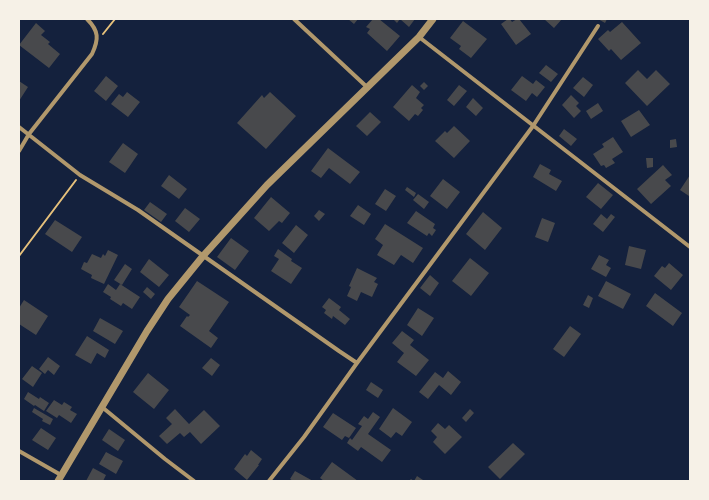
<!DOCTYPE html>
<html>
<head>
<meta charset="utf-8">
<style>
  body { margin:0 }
  #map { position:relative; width:709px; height:500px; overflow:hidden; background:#14213d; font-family:"Archivo Narrow",sans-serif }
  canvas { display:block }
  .frame { position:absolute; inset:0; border:20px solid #f6f1e7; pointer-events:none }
</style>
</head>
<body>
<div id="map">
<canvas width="709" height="500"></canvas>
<div class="frame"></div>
</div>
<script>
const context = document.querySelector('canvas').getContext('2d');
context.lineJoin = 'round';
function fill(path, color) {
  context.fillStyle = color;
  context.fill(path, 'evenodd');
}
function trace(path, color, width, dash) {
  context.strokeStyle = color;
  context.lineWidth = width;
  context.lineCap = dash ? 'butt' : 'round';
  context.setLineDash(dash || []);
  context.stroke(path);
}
const building = new Path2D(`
  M348 19H358L354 24Z
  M373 19H379L400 36 387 51 367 33 370 29 366 27Z
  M393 19H415L409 27 400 19 397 23Z
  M508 19H510L512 22 517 19H519L531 34 516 45 501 24Z
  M544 19H562L554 28Z
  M598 19H607L605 23Z
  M463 21 487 39 471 58 459 49 461 46 450 38Z
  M622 22 641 43 621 60 611 49 609 51 598 39 608 30 610 32Z
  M36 23 45 31 41 35 50 42 48 44 60 54 49 68 19 45Z
  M546 65 558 74 551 82 539 73Z
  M638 70 647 79 656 70 670 84 647 106 625 83Z
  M106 76 118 86 106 101 94 91Z
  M522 76 533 84 536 80 545 87 537 97 532 93 526 101 511 90Z
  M583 77 593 85 584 97 573 88Z
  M19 81 28 87 19 101Z
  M424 82 428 86 424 90 420 86Z
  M412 85 420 92 416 98 424 105 421 108 423 110 418 116 415 114 409 121 393 107Z
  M459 85 467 91 454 106 447 100Z
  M127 92 140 102 128 117 111 104 119 94 123 97Z
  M270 92 296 116 266 149 237 123 262 95 264 98Z
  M571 95 579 103 576 106 581 111 574 118 562 105Z
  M473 98 483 108 476 116 466 107Z
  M598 103 603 111 591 119 586 111Z
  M639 110 650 125 631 137 621 121Z
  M370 112 381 122 367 136 356 126Z
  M454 126 470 141 454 158 435 141 445 131 447 133Z
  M564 129 577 139 571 146 559 136Z
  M613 137 623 152 612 159 615 163 606 168 604 165 601 166 593 154 604 147 602 144Z
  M676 139 677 147 670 148V140Z
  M123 143 138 154 125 173 109 162Z
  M328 148 360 172 350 184 329 168 321 178 311 171Z
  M646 158H653V167L647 168Z
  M540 164 551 170 549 174 562 181 556 191 533 177Z
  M663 165 672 175 665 180 671 186 651 204 637 189Z
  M169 175 187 189 179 199 161 186Z
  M690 175V195L689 196 680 190Z
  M443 179 460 192 447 209 430 196Z
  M598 183 613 195 601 209 586 197Z
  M407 187 416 193 414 197 405 190Z
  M385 189 396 196 386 211 375 204Z
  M418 194 429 202 424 209 413 200Z
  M271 197 290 213 282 223 279 221 269 231 254 218Z
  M150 202 167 214 161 222 144 210Z
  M358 205 371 214 364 225 350 216Z
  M185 208 200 219 189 232 175 221Z
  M319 210 325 214 319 221 314 216Z
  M416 211 435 224 433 228 436 230 432 236 429 233 427 236 407 223Z
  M483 212 502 228 485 250 466 234Z
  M601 214 607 219 611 214 615 217 603 232 593 224Z
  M542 218 555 223 548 242 535 237Z
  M55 220 82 237 72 252 45 234Z
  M385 224 423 248 413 263 401 255 394 265 377 255 383 245 375 239Z
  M296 225 308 235 294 253 282 243Z
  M231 238 249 251 235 270 217 257Z
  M629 246 646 250 641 269 625 265Z
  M278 249 292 259 291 261 302 268 291 284 271 271 279 259 274 256Z
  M108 250 118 255 104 284 91 278 92 275 81 269 84 262 87 263 92 254 101 258 103 254 105 256Z
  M599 255 609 260 606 265 611 268 606 277 591 269Z
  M470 258 489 273 471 296 452 281Z
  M149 259 169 275 159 287 140 272Z
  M669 263 683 275 671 290 654 276 662 266 665 268Z
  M125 264 132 269 122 285 114 280Z
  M357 268 377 278 374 282 378 284 372 297 361 292 357 301 347 296 351 287 349 286Z
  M430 275 439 283 430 296 420 288Z
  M197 281 229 302 209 331 218 338 211 348 180 326 187 316 188 317 190 315 179 307Z
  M606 281 631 294 623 309 598 296Z
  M108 284 116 290 120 284 140 297 132 309 123 303 121 306 110 299 111 297 103 292Z
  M147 287 155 294 151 299 143 292Z
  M655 293 682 313 673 326 646 306Z
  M588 295 593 298 589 308 583 305Z
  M329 298 341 307 339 310 350 319 345 325 333 316 332 319 324 313 326 310 322 307Z
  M24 300 48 316 36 335 19 324V308Z
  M418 308 434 318 422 336 407 325Z
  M100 318 123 331 115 344 93 331Z
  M570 326 581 334 564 357 553 349Z
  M402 331 414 340 410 345 429 360 416 376 397 362 404 353 392 343Z
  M87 336 109 350 105 358 97 353 91 364 75 355Z
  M48 357 60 366 54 375 48 370 45 374 39 369Z
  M211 358 220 365 212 376 202 368Z
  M32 366 42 373 33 387 22 379Z
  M448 371 461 382 451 395 439 385 428 399 419 392 435 372 443 378Z
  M148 373 169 390 154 409 133 392Z
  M371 382 383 390 378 398 366 390Z
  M28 392 39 399 40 397 49 403 44 411 35 405 34 406 24 399Z
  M54 400 62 405 64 402 72 407 70 410 77 414 71 423 59 415 57 418 46 411Z
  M34 408 53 419 50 425 42 421 43 419 32 412Z
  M393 408 412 422 402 436 396 432 391 438 379 429Z
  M175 409 189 424 204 410 220 426 201 444 190 432 184 437 180 433 167 444 159 436 172 424 166 418Z
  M470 409 474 413 466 422 462 418Z
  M373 412 380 417 368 434 391 450 382 462 361 447 358 451 347 443 350 438 352 440 362 426 358 424 364 416 368 419Z
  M333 413 356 428 349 438 345 436 342 440 323 427Z
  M438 423 445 429 449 425 462 437 445 454 433 442 437 437 431 431Z
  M41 428 56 438 48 450 32 440Z
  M109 429 125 440 118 451 102 440Z
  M513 443 525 454 500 479 488 467Z
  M251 450 262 459 258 465H259L247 480 234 469 245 454 247 456Z
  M106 452 123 461 116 474 99 464Z
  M332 462 358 481H324L320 478Z
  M93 468 106 475 103 481H86Z
  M295 471 313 481H293L290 479Z
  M417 476 423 480V481H409L411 479 414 481Z`);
const path = new Path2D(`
  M103 34 115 19
  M19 256 76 180`);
const minor = new Path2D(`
  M294 19 368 88
  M419 37 690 247
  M19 127 80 175 138 210 339 351 357 363
  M19 151 29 134 92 54C99 39 99 31 87 19
  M102 407 165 459 194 481
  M19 451 61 475
  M269 481 304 437 357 363 533 126 598 26`);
const tertiary = new Path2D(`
  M58 481 147 331 168 299 203 256 267 185 419 37 433 19`);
fill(building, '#48494c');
trace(path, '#e5c07b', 2);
trace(minor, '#b1986c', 4);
trace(tertiary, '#b1986c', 7);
</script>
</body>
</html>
